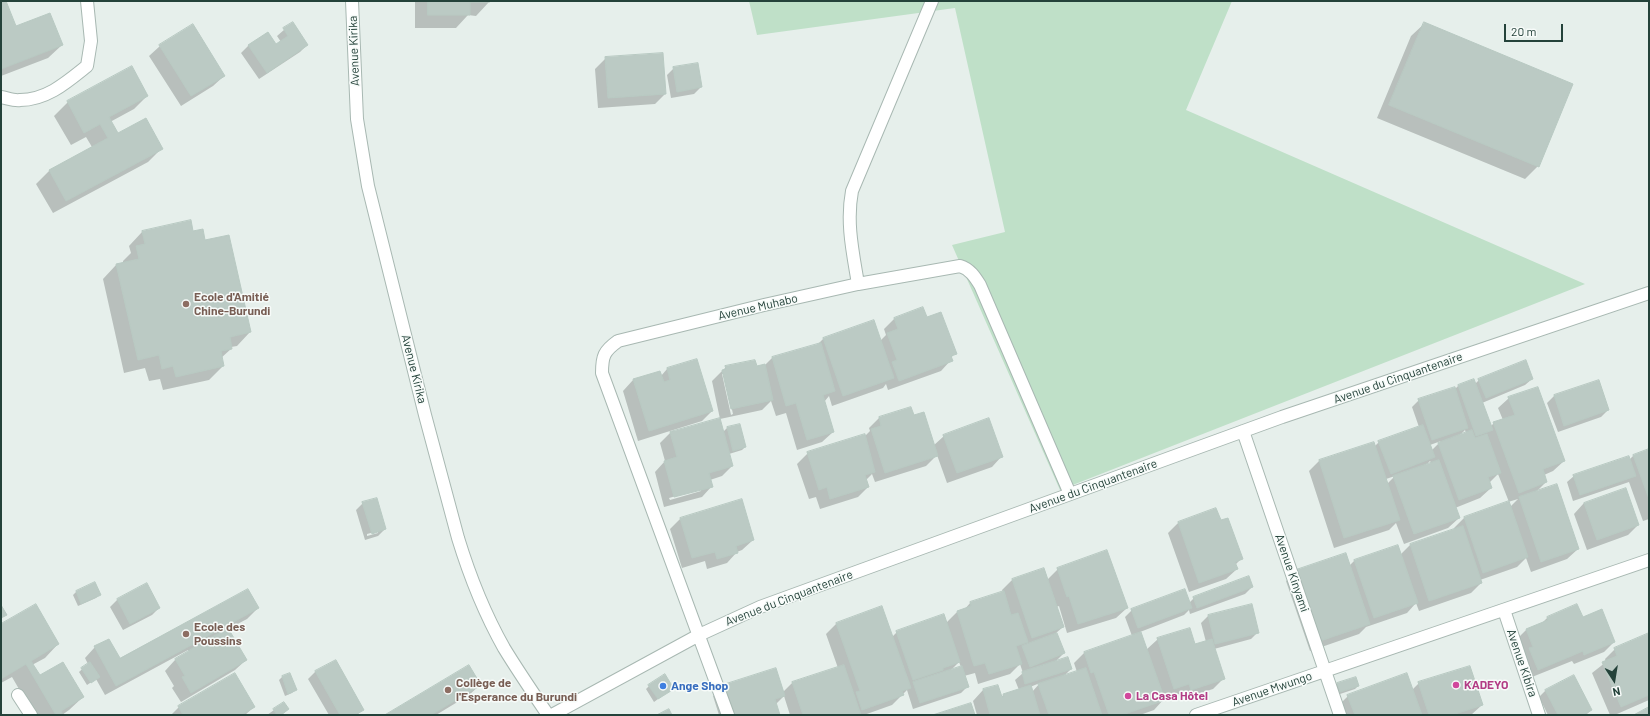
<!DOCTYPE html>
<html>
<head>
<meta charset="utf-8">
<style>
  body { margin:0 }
  #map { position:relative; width:1650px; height:716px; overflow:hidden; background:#e6efeb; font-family:Barlow,sans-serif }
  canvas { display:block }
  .frame { position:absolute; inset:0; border:2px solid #24423a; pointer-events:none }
  .north { position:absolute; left:1594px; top:660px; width:40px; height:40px; -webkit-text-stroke:3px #f7fbf9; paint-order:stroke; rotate:168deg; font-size:11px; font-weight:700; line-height:16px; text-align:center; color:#24423a }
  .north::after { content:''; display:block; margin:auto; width:14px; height:18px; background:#24423a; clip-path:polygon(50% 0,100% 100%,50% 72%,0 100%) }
  .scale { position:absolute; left:1504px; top:24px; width:59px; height:18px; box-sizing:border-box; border:2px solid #24423a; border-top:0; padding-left:5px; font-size:12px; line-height:14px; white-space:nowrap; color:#24423a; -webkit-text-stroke:3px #f7fbf9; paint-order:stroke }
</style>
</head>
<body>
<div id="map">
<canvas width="1650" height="716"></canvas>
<div class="frame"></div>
<div class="north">N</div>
<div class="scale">20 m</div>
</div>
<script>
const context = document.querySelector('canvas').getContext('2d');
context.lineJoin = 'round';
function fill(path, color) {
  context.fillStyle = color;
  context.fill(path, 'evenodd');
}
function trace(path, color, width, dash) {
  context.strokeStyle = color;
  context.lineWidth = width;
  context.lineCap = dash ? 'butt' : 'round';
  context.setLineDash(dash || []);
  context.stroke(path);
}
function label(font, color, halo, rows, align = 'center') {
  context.font = font + ' Barlow,sans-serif';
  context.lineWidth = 3;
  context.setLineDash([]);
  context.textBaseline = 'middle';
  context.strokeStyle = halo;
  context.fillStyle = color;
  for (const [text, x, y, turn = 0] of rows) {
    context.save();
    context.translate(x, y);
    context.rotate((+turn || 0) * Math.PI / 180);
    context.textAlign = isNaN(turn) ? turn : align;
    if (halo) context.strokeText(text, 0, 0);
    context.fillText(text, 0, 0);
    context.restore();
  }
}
const green = new Path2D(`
  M749 1H1232L1186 110 1585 284 1060 490 952 245 1005 232 955 8 757 35Z`);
const shadow = new Path2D(`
  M1 1H5L15 27 62 45 48 58 1 76Z
  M415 1H489V2L476 16 468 15 456 28H415Z
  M292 23 307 45 300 52 259 79 241 53 248 46 267 33 276 46 281 42 277 36Z
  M1425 23 1538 166 1525 179 1377 118 1411 36Z
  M160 46 224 76 213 86 181 106 149 56Z
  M606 58 665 94 655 104 598 108 595 69Z
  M674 68 701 87 694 94 671 98 667 75Z
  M147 96 134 109 110 122 117 135 161 149 148 162 53 213 36 184 50 170 92 147 86 137 71 145 54 116 68 102Z
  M142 232H192L250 332 237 346 231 347V349L221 358 223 366 209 380 163 390 160 379 149 381 145 368 124 373 103 279 116 265 123 264V261L131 253 129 246Z
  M894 319H927L955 353 951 358V360L941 371 888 390 886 384 883 388 832 406 829 396 824 402 833 432 822 442 797 450 786 413 776 416 771 401 762 410 720 419 712 381 726 367 764 366 772 358 817 345 823 339 873 321 880 341 886 335 884 329ZM722 374H724L733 414 731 415Z
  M696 360 712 411 702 421 638 441 623 391 633 380 659 372 661 376 667 369Z
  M1532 379 1525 385 1482 403 1490 427 1494 423 1503 420 1498 408 1509 398 1564 461 1553 471 1544 475 1546 482 1536 492 1578 549 1567 559 1531 572 1526 558 1517 567 1480 580 1481 583 1471 593 1419 611 1416 603 1407 613 1366 627 1359 634 1310 651 1286 581 1296 571 1349 566 1354 561 1397 546 1400 555 1410 545 1455 529 1454 528 1464 518 1509 502 1498 474 1489 483 1491 488 1480 498 1455 508 1459 518 1448 528 1404 544 1396 523 1389 530 1334 548 1309 471 1319 461 1375 446 1379 442 1419 427 1412 407 1419 400 1455 389 1458 386 1474 381 1475 384 1479 380ZM1465 430 1466 433 1459 436ZM1441 441 1432 450 1430 445ZM1430 461 1432 464 1425 466ZM1395 476 1387 484 1386 479ZM1518 499 1510 507 1508 502Z
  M1554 396 1608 410 1601 417 1558 432 1547 403Z
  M910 408 913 416 933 446 944 436 1002 456 992 467 947 483 937 455 926 466 875 482 872 474 866 480 868 487 858 497 820 509 816 497 809 499 797 464 808 453 865 436 870 431 869 428 879 418Z
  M739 425 745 447 742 450 729 454 732 466 722 476 710 480 712 486 702 497 664 507 655 472 665 461 660 443 672 431 723 432 727 428ZM701 489V491L670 500 669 498Z
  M1649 450V519L1643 521 1629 482 1573 501 1567 482 1574 476 1629 460 1633 456Z
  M363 503 385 529 378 536 365 540 356 510ZM378 531V533L367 536V534Z
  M1584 503 1638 525 1628 535 1587 550 1574 514Z
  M681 518 753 540 742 550 737 552 727 563 707 569 705 561 682 568 670 529Z
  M1220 521 1241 559 1235 565 1237 569 1226 579 1189 592 1168 533 1179 522Z
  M1058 569 1127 608 1116 618 1067 633 1059 606 1056 607 1063 627 1056 633 1064 653 1054 663 1071 669 1063 677 1077 672 1074 663 1084 653 1132 636 1125 617 1132 610 1189 603 1194 598 1252 587 1245 594 1190 614 1189 610 1184 615 1140 632 1146 650 1158 639 1194 646 1206 642 1201 623 1208 616 1251 605 1258 632 1251 639 1214 649 1224 678 1213 689 1181 699 1179 694 1164 699 1154 710 1140 715H977L973 701 983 690 1001 698 1003 695 1019 690 1015 680 1023 673 1020 664 1010 674 978 684 975 673 964 676 968 686 961 693 913 709 907 690 892 705 864 715H790L784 696 776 704 779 715H719L713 696 723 686 783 692 793 682 838 668 826 634 836 624 892 637 897 632 946 623 957 612 964 610 971 602 1003 593 1002 590 1013 579 1047 580ZM959 662 961 667 950 671ZM1040 683 1032 692 1030 687Z
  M94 584 99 595 96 598 78 606 73 595 76 592Z
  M146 584 159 608 152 615 123 630 110 607 117 600Z
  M258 608 247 619 228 629 246 660 235 670 181 702 172 688 174 686 165 671 175 660 189 652 188 650 105 695 96 679 87 685 79 672 88 664 85 658 95 647 119 660Z
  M1548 617 1582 619 1614 642 1604 652 1574 664 1572 661 1527 679 1516 640 1526 630 1541 624Z
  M1 625 58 644 45 658 32 665 39 677 83 697 69 710 62 715H34L12 677 1 683Z
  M1649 634V700L1617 714 1618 715H1610L1592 673 1606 662 1605 659 1615 649Z
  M335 661 363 709 357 715H329L308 679 315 672Z
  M282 677 295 690 292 693 285 696 279 680Z
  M1419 683 1482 705 1471 715H1341L1338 706 1348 696 1412 690Z
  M1338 684 1358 686 1355 689 1337 695 1334 687Z
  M480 685 469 695 436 715H387Z
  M649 686 673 688 654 702 646 689Z
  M1546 690 1591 710 1586 715H1548L1539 697Z
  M284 703 288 709 285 712 281 715H267Z
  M179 707H254L245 715H171Z`);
const building = new Path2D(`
  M1 1H6L16 26 50 13 63 45 1 69Z
  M428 1H490V2H470V15H428Z
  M293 22 308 45 267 73 248 45 268 32 276 44 288 36 283 28Z
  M1424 22 1573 84 1539 167 1389 105Z
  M193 24 225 76 191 96 159 45Z
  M663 53 666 94 608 98 605 57Z
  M698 63 702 87 677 92 673 67Z
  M132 66 148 96 109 117 118 133 146 118 163 149 66 201 49 170 108 138 100 124 84 133 67 101Z
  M191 220 193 231 203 229 205 240 229 235 251 332 230 337 232 349 221 351 224 366 176 377 173 366 162 369 159 355 138 360 116 264 139 259 136 246 145 244 142 231Z
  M923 307 927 317 941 312 957 354 951 356 953 361 899 381 892 362 897 360 887 333 898 329 894 318Z
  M874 320 894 378 843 396 823 338Z
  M821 343 835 391 823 395 834 432 807 440 796 403 786 406 772 357Z
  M697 359 713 411 649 431 633 379 660 371 664 382 670 380 667 368Z
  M755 360 757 366 765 364 773 400 731 409 722 370 726 369 725 366Z
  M1526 360 1533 379 1486 398 1478 379Z
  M1474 379 1493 430 1476 436 1458 385Z
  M1599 380 1609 410 1564 426 1554 395Z
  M1455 387 1468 428 1432 440 1418 399Z
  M1538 387 1565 461 1543 469 1547 482 1519 493 1493 422 1515 415 1508 397Z
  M911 407 914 415 924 412 938 456 885 473 871 429 881 426 879 417Z
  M720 418 733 466 709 473 713 487 674 497 664 461 677 457 670 432Z
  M989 418 1003 457 957 473 943 435Z
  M740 424 746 447 733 451 727 427Z
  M1423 425 1435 457 1391 474 1378 441Z
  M1472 430 1475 438 1487 434 1501 473 1488 477 1492 488 1459 500 1438 443Z
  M865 434 875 472 865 475 869 487 830 499 827 487 819 490 807 452Z
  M1374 442 1400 520 1344 538 1319 460Z
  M1649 449V499L1633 455Z
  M1629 456 1636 476 1580 495 1573 475Z
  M1439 460 1460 518 1414 534 1393 476Z
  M1557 484 1579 549 1541 562 1519 497Z
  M1626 488 1639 525 1597 540 1584 503Z
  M377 498 386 529 372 534 362 502Z
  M742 499 754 540 736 546 738 553 717 559 715 552 692 558 680 518Z
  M1509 501 1528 557 1483 573 1464 517Z
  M1216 508 1221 520 1228 518 1243 559 1235 562 1238 569 1199 583 1178 522Z
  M1463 526 1482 583 1429 601 1410 544Z
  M1398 545 1418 603 1374 618 1354 560Z
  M1107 550 1128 608 1078 624 1069 596 1067 597 1057 568Z
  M1346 553 1370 624 1320 641 1296 570Z
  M1044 568 1064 627 1032 638 1012 579Z
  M1249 576 1253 587 1197 608 1193 597Z
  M95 582 101 595 81 604 76 591Z
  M147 583 160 608 130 624 117 599Z
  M248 589 259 608 116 686 94 646 109 639 120 658Z
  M1185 589 1192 608 1138 628 1131 609Z
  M1004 591 1011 615 1018 613 1028 642 1016 646 1022 664 989 674 985 663 974 666 957 611 971 606 970 602Z
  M36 604 59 644 31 661 40 675 63 662 84 697 61 711 63 715H56L26 664 1 679V624Z
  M1252 604 1259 633 1215 644 1208 615Z
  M1577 604 1583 617 1602 609 1615 642 1584 655 1583 651 1538 670 1529 648 1533 647 1526 629 1548 620 1547 617Z
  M1 605 7 615 1 618Z
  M882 606 911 688 902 691 904 695 862 710 856 692 860 691 836 623Z
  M944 614 960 662 943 668V670L913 680 896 631Z
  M228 628 247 660 191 693 182 677 185 676 175 659Z
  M1190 628 1195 644 1212 639 1225 679 1191 690 1189 684 1174 689 1157 638Z
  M1141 632 1165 700 1122 715H1109L1094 672 1091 673 1084 652Z
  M1057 633 1065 653 1030 667 1022 646Z
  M1649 633V695L1621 707 1602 662 1617 656 1614 648Z
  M1068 657 1072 669 1025 684 1022 672Z
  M336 660 364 710 355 715H340L315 671Z
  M90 662 100 677 91 683 81 668Z
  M469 665 481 685 431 715H385Z
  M844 665 861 715H803L792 682Z
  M962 666 969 687 920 703 913 682Z
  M1470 666 1483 705 1452 715H1429L1418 682Z
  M776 668 785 696 775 699 780 715H733L723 685Z
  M1086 668 1102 715H1049L1038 684Z
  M235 673 255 707 241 715H183L178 706Z
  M290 673 297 690 288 694 282 676Z
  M1407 673 1422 715H1355L1347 695Z
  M665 674 674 689 658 699 648 685Z
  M1574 675 1592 710 1583 715H1558L1545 690Z
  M1356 677 1359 686 1340 692 1337 683Z
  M998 685 1002 697H1004L1003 694 1031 685 1040 715H990L983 689Z
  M284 702 289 709 281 715H277L273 709Z
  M971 703 975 715H933Z
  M1649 707V715H1634Z
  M669 709 672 715H657Z`);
const service = new Path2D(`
  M1 97C7 98 14 101 20 100 47 100 67 82 87 66L91 41 87 1
  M18 695 31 715`);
const minor = new Path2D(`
  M352 1 357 119 368 186 425 415 458 538C469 574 486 616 504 648 518 671 533 693 548 715
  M858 284C853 253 846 223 852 191L932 1
  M1243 431 1340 715
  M1504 610 1539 715
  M552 715 699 635 760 607 1282 417 1649 293
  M728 715 602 373C602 356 604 351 618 341L764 305 858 284 960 266C970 269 975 277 980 285L1070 494
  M1196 715 1649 560`);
const markers = [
  [186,304,4,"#8d6e63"],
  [186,634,4,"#8d6e63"],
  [1456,685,4,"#d1479c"],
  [663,686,4,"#3f7fe0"],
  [448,690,4,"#8d6e63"],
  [1128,696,4,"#d1479c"]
];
const streetNames = [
  ["Avenue Kirika",354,51,-92],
  ["Avenue Muhabo",758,307,-13],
  ["Avenue Kirika",414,369,76],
  ["Avenue du Cinquantenaire",1398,378,-19],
  ["Avenue du Cinquantenaire",1093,486,-20],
  ["Avenue Kinyami",1292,573,71],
  ["Avenue du Cinquantenaire",789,598,-21],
  ["Avenue Kibira",1522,663,71],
  ["Avenue Mwungo",1272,689,-19]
];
const educationNames = [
  ["Ecole d'Amitié",194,297],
  ["Chine-Burundi",194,311],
  ["Ecole des",194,627],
  ["Poussins",194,641],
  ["Collège de",456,683],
  ["l'Esperance du Burundi",456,697]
];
const hotelNames = [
  ["KADEYO",1464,685],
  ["La Casa Hôtel",1136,696]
];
const shopNames = [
  ["Ange Shop",671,686]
];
fill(green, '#bfe0c8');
fill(shadow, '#0003');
fill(building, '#bbcac4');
trace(building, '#b8c9c2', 1);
trace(service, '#a8b8b2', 14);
trace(minor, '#a8b8b2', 14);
trace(service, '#fff', 12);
trace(minor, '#fff', 12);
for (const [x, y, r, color] of markers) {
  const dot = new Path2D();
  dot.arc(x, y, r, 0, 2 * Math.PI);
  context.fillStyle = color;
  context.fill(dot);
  trace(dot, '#f7fbf9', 1.5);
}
label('12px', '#24423a', '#f7fbf9', streetNames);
label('bold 12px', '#785e54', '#f7fbf9', educationNames, 'left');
label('bold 12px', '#b23c85', '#f7fbf9', hotelNames, 'left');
label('bold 12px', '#366cbe', '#f7fbf9', shopNames, 'left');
</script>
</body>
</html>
